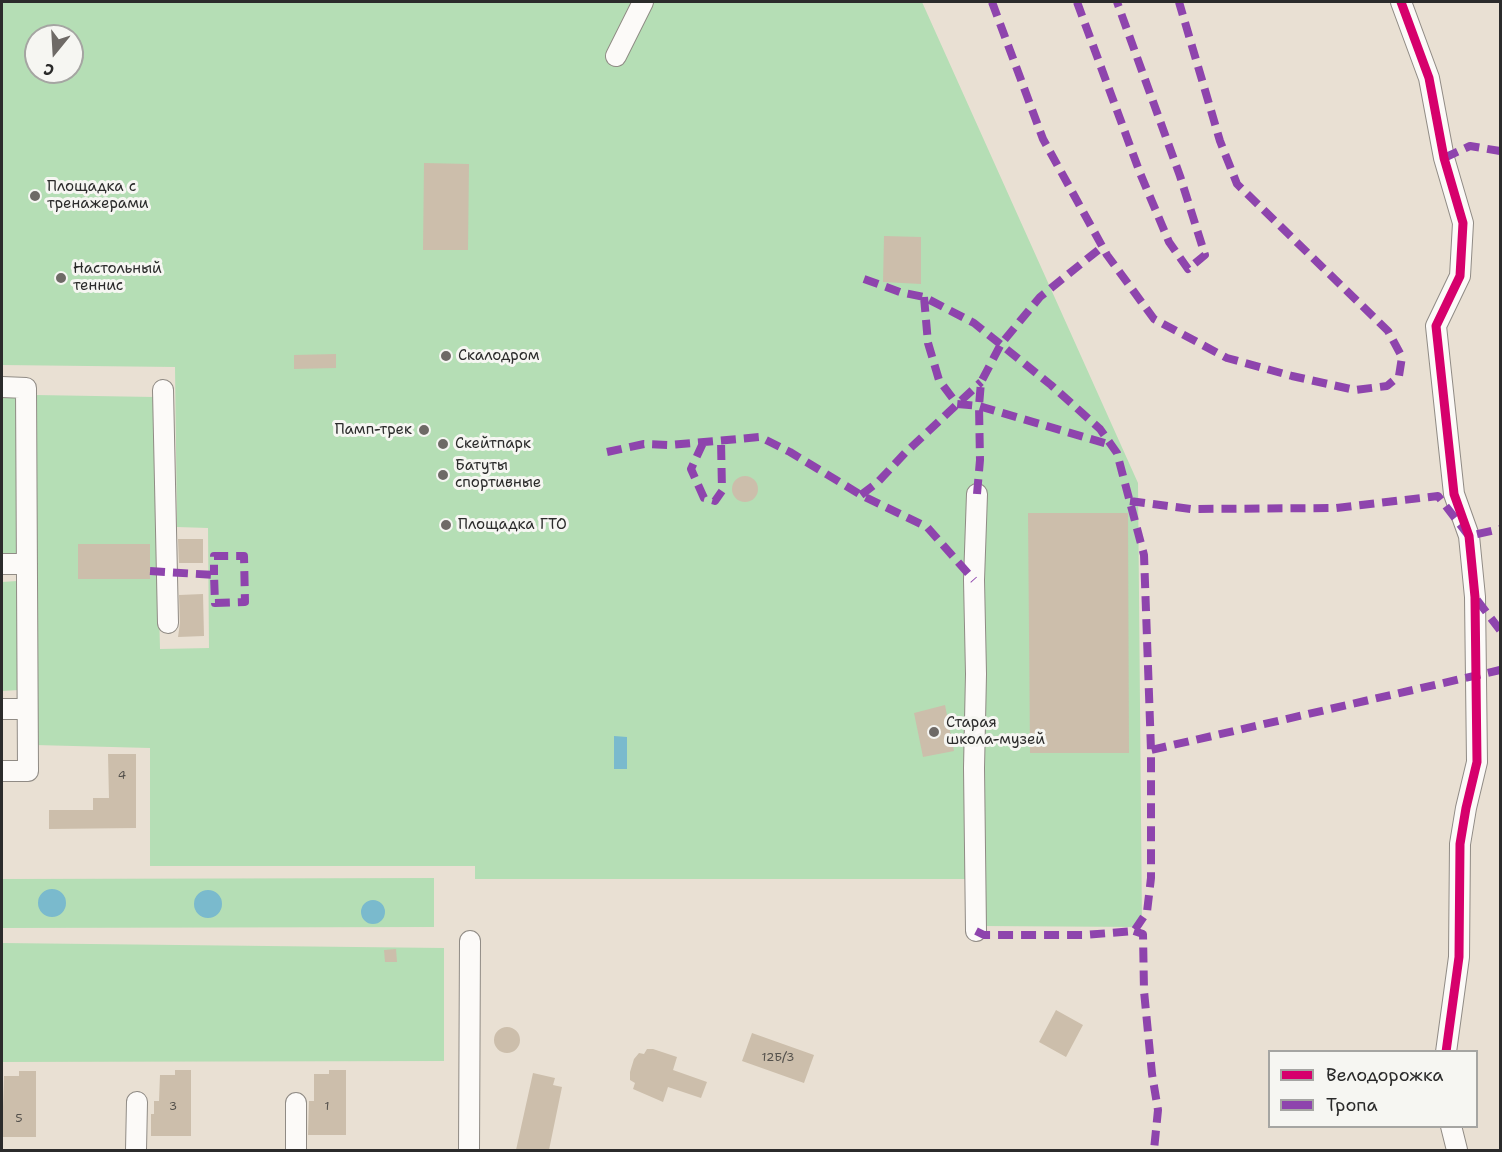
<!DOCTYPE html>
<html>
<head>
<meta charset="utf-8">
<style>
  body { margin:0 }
  #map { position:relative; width:1502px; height:1152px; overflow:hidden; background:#e9e0d3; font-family:"Shantell Sans",sans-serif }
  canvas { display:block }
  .frame { position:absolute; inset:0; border:3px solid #2b2b2b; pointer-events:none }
  .legend { position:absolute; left:1268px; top:1050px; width:210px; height:78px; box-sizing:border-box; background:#f6f6f2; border:2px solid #a5a5a2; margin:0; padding:8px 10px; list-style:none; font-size:18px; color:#2b2b2b }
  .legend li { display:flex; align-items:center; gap:12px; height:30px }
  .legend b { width:30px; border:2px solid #a5a5a2 }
  .north { position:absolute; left:24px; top:24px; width:60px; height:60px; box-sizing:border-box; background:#f6f6f2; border:2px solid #a5a5a2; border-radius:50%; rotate:198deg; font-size:16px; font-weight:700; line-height:24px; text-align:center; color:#2b2b2b }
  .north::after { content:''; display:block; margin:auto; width:21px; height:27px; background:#6e6a66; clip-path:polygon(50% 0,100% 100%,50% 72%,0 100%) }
</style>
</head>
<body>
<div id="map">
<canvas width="1502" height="1152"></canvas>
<div class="frame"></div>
<ul class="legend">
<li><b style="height:8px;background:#d6006c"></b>Велодорожка</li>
<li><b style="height:8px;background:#8e44ad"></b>Тропа</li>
</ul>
<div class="north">С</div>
</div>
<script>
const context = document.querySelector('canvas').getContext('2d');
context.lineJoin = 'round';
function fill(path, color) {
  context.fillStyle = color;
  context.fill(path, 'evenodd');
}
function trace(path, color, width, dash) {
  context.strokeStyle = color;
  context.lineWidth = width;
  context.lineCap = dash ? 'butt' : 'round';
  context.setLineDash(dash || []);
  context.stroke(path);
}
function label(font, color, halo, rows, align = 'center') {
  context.font = font + ' "Shantell Sans",sans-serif';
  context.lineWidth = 6;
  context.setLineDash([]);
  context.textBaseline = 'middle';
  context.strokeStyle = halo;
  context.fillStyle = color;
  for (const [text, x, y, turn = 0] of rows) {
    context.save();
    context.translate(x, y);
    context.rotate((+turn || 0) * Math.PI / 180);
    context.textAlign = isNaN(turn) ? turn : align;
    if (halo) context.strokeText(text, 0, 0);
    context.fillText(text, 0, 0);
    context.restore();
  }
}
const green = new Path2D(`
  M2 2H922L1138 483 1142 927 982 926V879H475V866H150V748L35 745 36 395 154 397 160 649 209 648 208 528 177 527 175 367 2 365ZM36 36H72V72H36Z
  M2 395H19V555H2Z
  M17 581 19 690 2 691V582Z
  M434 878V927L2 928V879Z
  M2 943 444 948V1061L2 1062Z`);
const water = new Path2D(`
  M614 736 627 737V769H614Z
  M38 903a14 14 0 1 1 28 0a14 14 0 1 1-28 0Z
  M194 904a14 14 0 1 1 28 0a14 14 0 1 1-28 0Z
  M361 912a12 12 0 1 1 24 0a12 12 0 1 1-24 0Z`);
const building = new Path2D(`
  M424 163 469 164 468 250H423Z
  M884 236 921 237V284L883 282Z
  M336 354V368L294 369V355Z
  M732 489a13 13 0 1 1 26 0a13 13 0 1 1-26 0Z
  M1028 513H1128L1129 753H1030Z
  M178 539H203V563H179Z
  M78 544H150V579H78Z
  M203 594 204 636 178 637 180 623 179 595Z
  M945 705 954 751 923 757 914 713Z
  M108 754H136V828L49 829V810H93V798H109Z
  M396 949 397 962H385L384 950Z
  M1056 1010 1083 1025 1066 1057 1039 1042Z
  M494 1040a13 13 0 1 1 26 0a13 13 0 1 1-26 0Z
  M752 1033 814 1055 804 1083 742 1061Z
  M647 1049H653L677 1057 673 1070 707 1082 701 1098 668 1087 663 1102 633 1089 635 1083 630 1080V1072L634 1059 639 1053 644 1054Z
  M175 1070H191V1136H151V1114H154V1101H159L160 1075H175Z
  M329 1070H346V1135H308L309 1101H314V1074H329Z
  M19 1071H36V1137H2L4 1076H19Z
  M533 1073 555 1078 553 1085 562 1087 549 1150H516Z`);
const minor = new Path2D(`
  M1401 2 1429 78 1444 158 1463 223 1460 276 1436 326 1454 494 1469 536 1475 597 1477 762 1466 808 1460 844 1459 957 1446 1052
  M616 56 643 2
  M2 387 26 388 28 771H2
  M163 390 168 623
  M2 564H27
  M2 709H27
  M976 931 974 768 976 674 974 580 977 494
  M1451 1126 1457 1150
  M136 1150 137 1102
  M296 1150V1103
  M469 1150 470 941`);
const quiet = new Path2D(`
  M992 2 1043 139 1107 255 1154 319 1227 358 1292 376 1355 390 1387 386 1399 376 1402 357 1388 331 1237 184 1220 141 1179 2
  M1077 2 1140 173 1169 242 1188 269 1205 255 1180 176 1117 2
  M1444 158 1470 146 1500 151
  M864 279 900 292 924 297 974 323 1051 385 1100 429 1117 453 1144 555 1151 750
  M924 297 928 343 939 380 957 404 979 406 1111 445
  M703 443 691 469 704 498 715 501 722 491 721 440
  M607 452 644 444 670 445 760 437 790 452 861 495 927 527 974 580
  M977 494 980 460 979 406 981 382 1001 344 1040 297 1102 247
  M861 495 878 482 905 453 981 382
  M1130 501 1191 509 1336 508 1438 496 1469 536 1500 529
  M150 571 214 575 215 603 245 602 244 556H214V575
  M1477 600 1500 630
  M976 931 984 935H1085L1134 931 1147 912 1151 878V750L1500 670
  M1134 931 1143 934 1144 991 1152 1074 1158 1110 1154 1150`);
const cycleway = new Path2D(`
  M1401 2 1429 78 1444 158 1463 223 1460 276 1436 326 1454 494 1469 536 1475 597 1477 762 1466 808 1460 844 1459 957 1446 1052`);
const markers = [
  [35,196,6,"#6e6a66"],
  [61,278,6,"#6e6a66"],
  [446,356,6,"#6e6a66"],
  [424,430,6,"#6e6a66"],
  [443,444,6,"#6e6a66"],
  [443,475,6,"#6e6a66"],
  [446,525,6,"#6e6a66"],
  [934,732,6,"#6e6a66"]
];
const numberNames = [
  ["4",122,776],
  ["12Б/3",778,1058],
  ["3",173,1107],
  ["1",327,1107],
  ["5",19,1119]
];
const poiNames = [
  ["Площадка с",47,187],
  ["тренажерами",47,204],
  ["Настольный",73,269],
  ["теннис",73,286],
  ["Скалодром",458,356],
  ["Памп-трек",412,430,"right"],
  ["Скейтпарк",455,444],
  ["Батуты",455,466],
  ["спортивные",455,483],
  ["Площадка ГТО",458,525],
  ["Старая",946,723],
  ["школа-музей",946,740]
];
fill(green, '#b5deb5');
fill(water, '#7abacd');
fill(building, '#ccbeab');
trace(minor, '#908b85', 22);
trace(minor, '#fcfaf8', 20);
trace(quiet, '#8e44ad', 8, [15, 8]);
trace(cycleway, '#d6006c', 9);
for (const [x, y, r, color] of markers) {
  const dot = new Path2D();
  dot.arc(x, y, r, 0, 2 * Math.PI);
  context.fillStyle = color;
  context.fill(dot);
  trace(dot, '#f6f6f2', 2);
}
label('12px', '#53504b', null, numberNames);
label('15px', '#2b2b2b', '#f6f6f2', poiNames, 'left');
</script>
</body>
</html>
